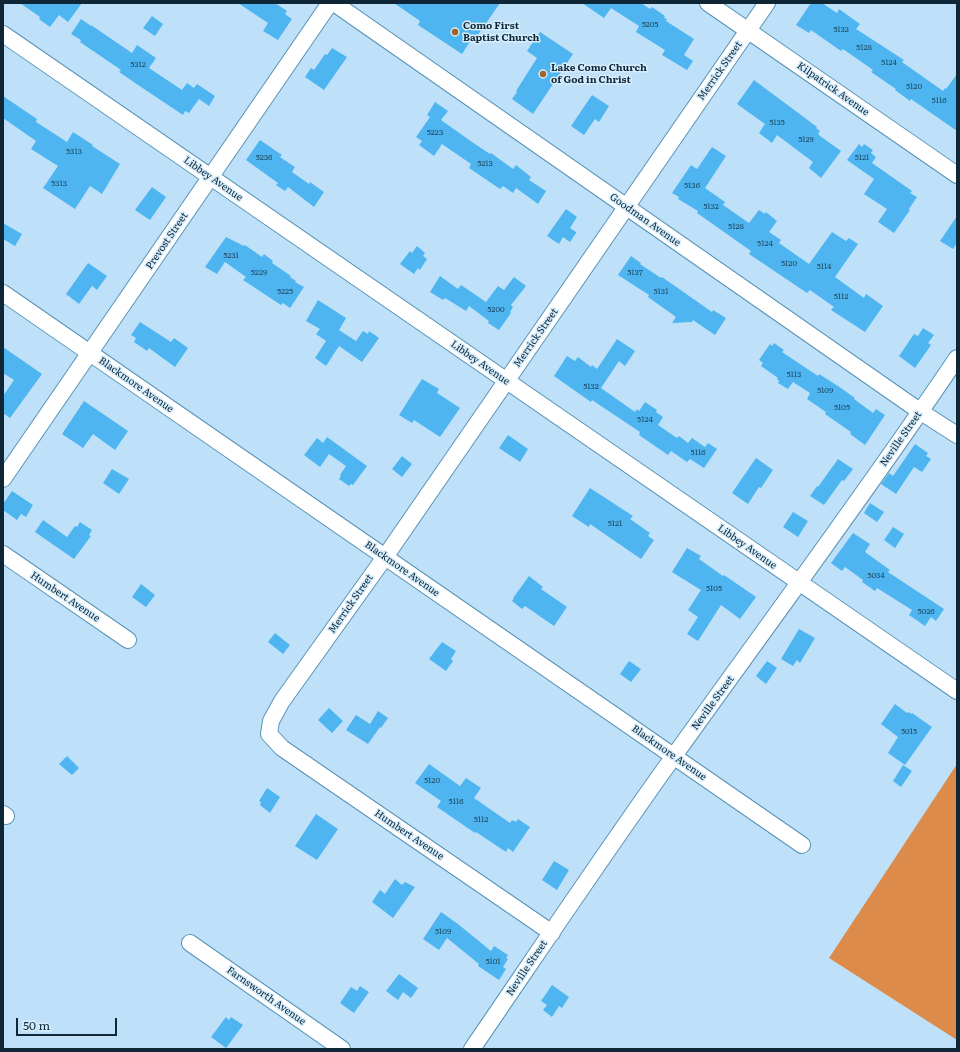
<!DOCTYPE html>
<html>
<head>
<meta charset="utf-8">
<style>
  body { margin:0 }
  #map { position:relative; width:960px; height:1052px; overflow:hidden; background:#bee1f9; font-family:Literata,serif }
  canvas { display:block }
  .frame { position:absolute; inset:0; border:4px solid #0e2635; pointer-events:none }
  .scale { position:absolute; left:16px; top:1018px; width:101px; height:18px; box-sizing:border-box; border:2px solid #0e2635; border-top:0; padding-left:5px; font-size:12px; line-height:14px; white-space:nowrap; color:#0e2635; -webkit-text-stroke:3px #d5edfc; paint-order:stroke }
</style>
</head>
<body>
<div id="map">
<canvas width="960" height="1052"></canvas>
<div class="frame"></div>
<div class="scale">50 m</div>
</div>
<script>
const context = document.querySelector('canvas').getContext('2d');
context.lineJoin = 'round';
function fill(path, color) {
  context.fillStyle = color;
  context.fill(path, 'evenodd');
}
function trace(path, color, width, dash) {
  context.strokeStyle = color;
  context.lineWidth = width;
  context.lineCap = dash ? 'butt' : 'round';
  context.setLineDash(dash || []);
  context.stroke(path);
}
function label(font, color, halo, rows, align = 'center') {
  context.font = font + ' Literata,serif';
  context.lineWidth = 3;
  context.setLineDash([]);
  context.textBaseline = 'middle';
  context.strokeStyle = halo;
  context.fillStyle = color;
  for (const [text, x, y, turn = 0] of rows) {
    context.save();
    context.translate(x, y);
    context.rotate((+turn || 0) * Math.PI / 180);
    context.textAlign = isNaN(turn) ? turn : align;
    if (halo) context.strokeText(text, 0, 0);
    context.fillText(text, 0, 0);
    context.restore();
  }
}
const forest = new Path2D(`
  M957 764V1040L829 958Z`);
const building = new Path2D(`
  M20 3H82L68 22 59 15 50 27 39 19 40 17Z
  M238 3H275L287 11 285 14 292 19 278 40 263 31 268 23Z
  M394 3H500L473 42 471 40 462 54 418 25 420 21Z
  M582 3H641L650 9 652 7 665 16 664 18 667 19 666 21 694 39 684 55 693 61 687 70 662 55 665 50 636 32 639 26 611 8 604 18Z
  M811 3H822L837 13 839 9 860 24 856 29 904 60 902 62 943 91 945 88 946 89 957 74V131L911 99 910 101 895 90 896 89 871 72 873 70 843 49 841 51 811 30 809 33 796 25Z
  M152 16 163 24 155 36 143 28Z
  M81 19 91 26V25L132 53 137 45 156 58 149 68 182 90 187 83 194 88 197 84 215 96 209 106 199 99 189 113 185 111 183 115 141 87 119 72 121 70 80 42 81 40 71 34Z
  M540 32 573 54 533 114 512 99 517 92 516 91 537 58 527 51Z
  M332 48 347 57 324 90 305 77 311 68 314 70 325 54 327 55Z
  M754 80 817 127 816 128 820 131 818 134 820 136 841 151 821 178 809 168 813 162 777 135 772 143 759 133 765 124 737 104Z
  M592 95 609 106 599 122 595 119 584 135 571 126Z
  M3 96 37 119 36 122 67 142 73 132 93 145 92 146 120 164 102 194 90 186 75 209 43 188 58 166 31 149 36 141 3 118Z
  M435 102 448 111 441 120 472 142 490 154 491 153 513 169 516 165 531 177 529 180 546 191 538 204 516 188 513 193 503 186 500 189 469 168 471 164 442 144 434 156 419 145 422 141 416 137 430 117 427 115Z
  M260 140 282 155 280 157 295 167 292 172 309 184 310 182 324 192 314 207 288 187 285 191 276 185 278 183 246 160Z
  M859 144 862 147 864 144 873 150 871 153 876 157 872 163 912 191 910 193 917 197 909 209 910 210 894 233 878 222 887 209 864 194 874 179 847 160Z
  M712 147 726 156 705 188 725 202 723 205 749 223 759 210 765 214 766 212 777 221 769 232 781 240 779 243 809 264 832 232 846 241 849 238 858 244 835 277 864 298 866 294 883 306 865 332 831 310 834 307 810 290 807 293 749 254 751 251 697 213 698 211 678 199 679 197 672 193 691 165 697 169Z
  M152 187 166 197 150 220 135 210Z
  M566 209 577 217 570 228 576 232V233L570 242 563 237 559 244 547 236Z
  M957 216V243L953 249 940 241Z
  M3 223 22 234 15 246 3 239Z
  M226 237 244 246 245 245 262 257 264 254 273 261 272 263 291 276 290 277 296 281 295 282 304 287 290 308 283 303 281 305 243 280 246 277 225 262 217 274 205 267Z
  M417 246 425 253 423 256 427 259 420 270 418 268 414 274 400 264 410 251 412 253Z
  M631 256 641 263 640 264 661 278 662 277 712 312 713 310 726 318 715 335 693 320 692 322 672 323 676 317 648 297 649 295 618 275Z
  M88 263 107 276 97 290 92 286 79 304 66 294Z
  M440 276 458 289 461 285 486 302 498 286 504 290 514 277 526 286 511 305 513 307 510 312 511 313 499 330 488 323 489 321 469 306 466 311 445 298 443 300 430 292Z
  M318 300 346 318 339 330 356 341 363 331 368 334 369 331 379 338 362 362 339 346 326 366 315 358 326 341 316 334 320 329 306 321Z
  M140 322 171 342 174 338 188 348 175 367 149 348 147 351 134 342 136 338 131 335Z
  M923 328 934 335 928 343 931 345 915 368 899 356 914 334 918 336Z
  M617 339 635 351 625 366 619 361 601 388 635 412 637 409 639 411 645 402 657 410 656 412 663 417 658 425 677 438 679 436 688 443 692 438 705 447 708 443 717 449 704 468 690 459 687 462 671 451 668 455 639 435 640 432 592 400 591 402 554 376 567 356 575 361 578 357 591 367 592 365 597 369Z
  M774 343 784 350 782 352 818 376 819 374 838 386 855 398 854 399 873 413 876 409 885 415 865 445 850 434 851 432 825 414 826 412 807 399 810 393 793 382 788 389 778 383 779 381 777 379 778 378 761 366 763 363 759 360 770 344 772 346Z
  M3 347 42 374 10 418 3 413V396L14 380 3 373Z
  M422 379 439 389 437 393 460 408 440 437 414 420 412 423 399 415Z
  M84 401 128 431 115 450 93 434 83 448 62 434Z
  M508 435 528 449 520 462 499 448Z
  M327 437 367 466 353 485 351 484 349 486 339 479 341 476 340 475 346 466 329 454 320 467 304 455 317 438 323 443Z
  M915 444 928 453 926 456 931 459 922 472 914 467 896 494 881 484 889 473 893 476Z
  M402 456 412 464 402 477 392 469Z
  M756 458 773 470 761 488 759 487 748 504 732 493Z
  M838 459 853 469 844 481 842 480 824 505 810 496 817 486 818 487Z
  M112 469 129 479 119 494 103 483Z
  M590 488 633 516 630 519 650 533 648 536 654 540 641 559 590 524 589 527 572 516Z
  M12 491 33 505 26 517 21 514 17 520 3 510V504Z
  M870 503 884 512 877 522 864 513Z
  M793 512 808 521 798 537 783 527Z
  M43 520 67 537 75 526 77 527 80 522 92 530 89 535 91 536 74 559 35 532Z
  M893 527 904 534 895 548 884 540Z
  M853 533 870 544 865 552 890 570 888 572 944 609 936 621 931 617 925 626 909 615 912 610 877 588 875 591 862 582 863 580 845 567 842 571 831 563Z
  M687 548 701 556 699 559 723 576 724 575 756 597 740 619 721 605 698 641 687 634 698 617 688 610 701 590 672 572Z
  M529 576 543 587 541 589 567 607 554 626 525 606 522 609 512 601 514 598H513Z
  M141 584 155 595 146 607 132 597Z
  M799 629 815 638 800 663 797 660 793 666 781 659Z
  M275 633 290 645 283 654 268 642Z
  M442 642 456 651 451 659 453 661 446 671 429 659Z
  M629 661 641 669 631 682 620 674Z
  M767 661 777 668 766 684 756 676Z
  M895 704 907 713 908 712 912 714V713L932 727 905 765 888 753 898 737 881 724Z
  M329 708 343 721 332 733 318 720Z
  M378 711 388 718 381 728 380 727 368 744 346 730 356 715 370 724Z
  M67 756 79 768 72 775 59 764Z
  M429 764 460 786 466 778 481 788 474 798 510 823 512 820 516 822 518 819 530 827 513 852 508 848 506 852 476 832 475 833 437 807 441 801 415 783Z
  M903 765 912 771 901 787 893 781Z
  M267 788 280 797 270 813 260 805 261 802 259 801Z
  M316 814 338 829 317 860 295 846Z
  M554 861 569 870 557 890 542 880Z
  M395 879 402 885 405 882 415 887 393 918 372 902 380 890 385 894Z
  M441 912 458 924 491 951 494 946 508 955 506 958 508 959 503 967 506 969 499 980 478 966 479 964 447 938 439 950 423 939Z
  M399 974 418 988 411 998 403 992 398 1000 386 991Z
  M552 985 569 997 562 1008 559 1006 552 1017 543 1010 547 1005 541 1001Z
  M360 986 369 992 354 1013 340 1003 351 987 357 991Z
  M226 1017 229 1020 231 1017 243 1025 226 1048 211 1037Z`);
const minor = new Path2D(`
  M334 3 921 412 957 435
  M708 3 957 175
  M3 34 957 691
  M3 293 802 845
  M3 479 330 3
  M3 554 128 640
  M3 814 6 816
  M552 933 282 748 269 734 271 721 282 701 385 557 767 3
  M190 943 342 1049
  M472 1049C539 951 605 852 674 756 769 623 866 493 957 358`);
const markers = [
  [455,32,4,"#a3622c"],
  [543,74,4,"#a3622c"]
];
const numberNames = [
  ["5205",650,25],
  ["5132",841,30],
  ["5128",864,48],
  ["5124",889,63],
  ["5312",138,65],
  ["5120",914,87],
  ["5116",939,101],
  ["5135",777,123],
  ["5223",435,133],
  ["5129",806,140],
  ["5313",74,152],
  ["5236",264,158],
  ["5121",862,158],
  ["5213",485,164],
  ["5313",59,184],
  ["5136",692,186],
  ["5132",711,207],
  ["5128",736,227],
  ["5124",765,244],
  ["5231",231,256],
  ["5120",789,264],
  ["5114",824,267],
  ["5229",259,273],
  ["5137",635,273],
  ["5225",285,292],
  ["5131",661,292],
  ["5112",841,297],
  ["5200",496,310],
  ["5113",794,375],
  ["5132",591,387],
  ["5109",825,391],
  ["5105",842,408],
  ["5124",645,420],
  ["5116",698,453],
  ["5121",615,524],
  ["5034",876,576],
  ["5105",714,589],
  ["5026",926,612],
  ["5015",909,732],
  ["5120",432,781],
  ["5116",456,802],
  ["5112",481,820],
  ["5109",443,932],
  ["5101",493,962]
];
const poiNames = [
  ["Como First",463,26],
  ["Baptist Church",463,38],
  ["Lake Como Church",551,68],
  ["of God in Christ",551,80]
];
const streetNames = [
  ["Merrick Street",720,71,-55],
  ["Kilpatrick Avenue",833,89,35],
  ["Libbey Avenue",213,179,35],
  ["Goodman Avenue",645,220,35],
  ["Prevost Street",167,241,-56],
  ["Merrick Street",536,338,-55],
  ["Libbey Avenue",480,363,35],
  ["Blackmore Avenue",136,385,35],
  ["Neville Street",901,439,-55],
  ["Libbey Avenue",747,547,35],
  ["Blackmore Avenue",402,569,35],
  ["Humbert Avenue",65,597,34],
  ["Merrick Street",351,604,-55],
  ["Neville Street",713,703,-54],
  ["Blackmore Avenue",669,753,35],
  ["Humbert Avenue",409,835,34],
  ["Neville Street",527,968,-56],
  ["Farnsworth Avenue",266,996,35]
];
fill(forest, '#dc8b4b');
fill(building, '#4eb5f0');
trace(minor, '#5993b7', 18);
trace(minor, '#fff', 16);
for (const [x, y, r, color] of markers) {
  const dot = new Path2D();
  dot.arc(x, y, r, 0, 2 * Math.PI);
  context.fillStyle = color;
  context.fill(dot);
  trace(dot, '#d5edfc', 1.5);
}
label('8px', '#1e4a64', null, numberNames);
label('bold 10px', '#0e2635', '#d5edfc', poiNames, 'left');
label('10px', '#0e2635', '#d5edfc', streetNames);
</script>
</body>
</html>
